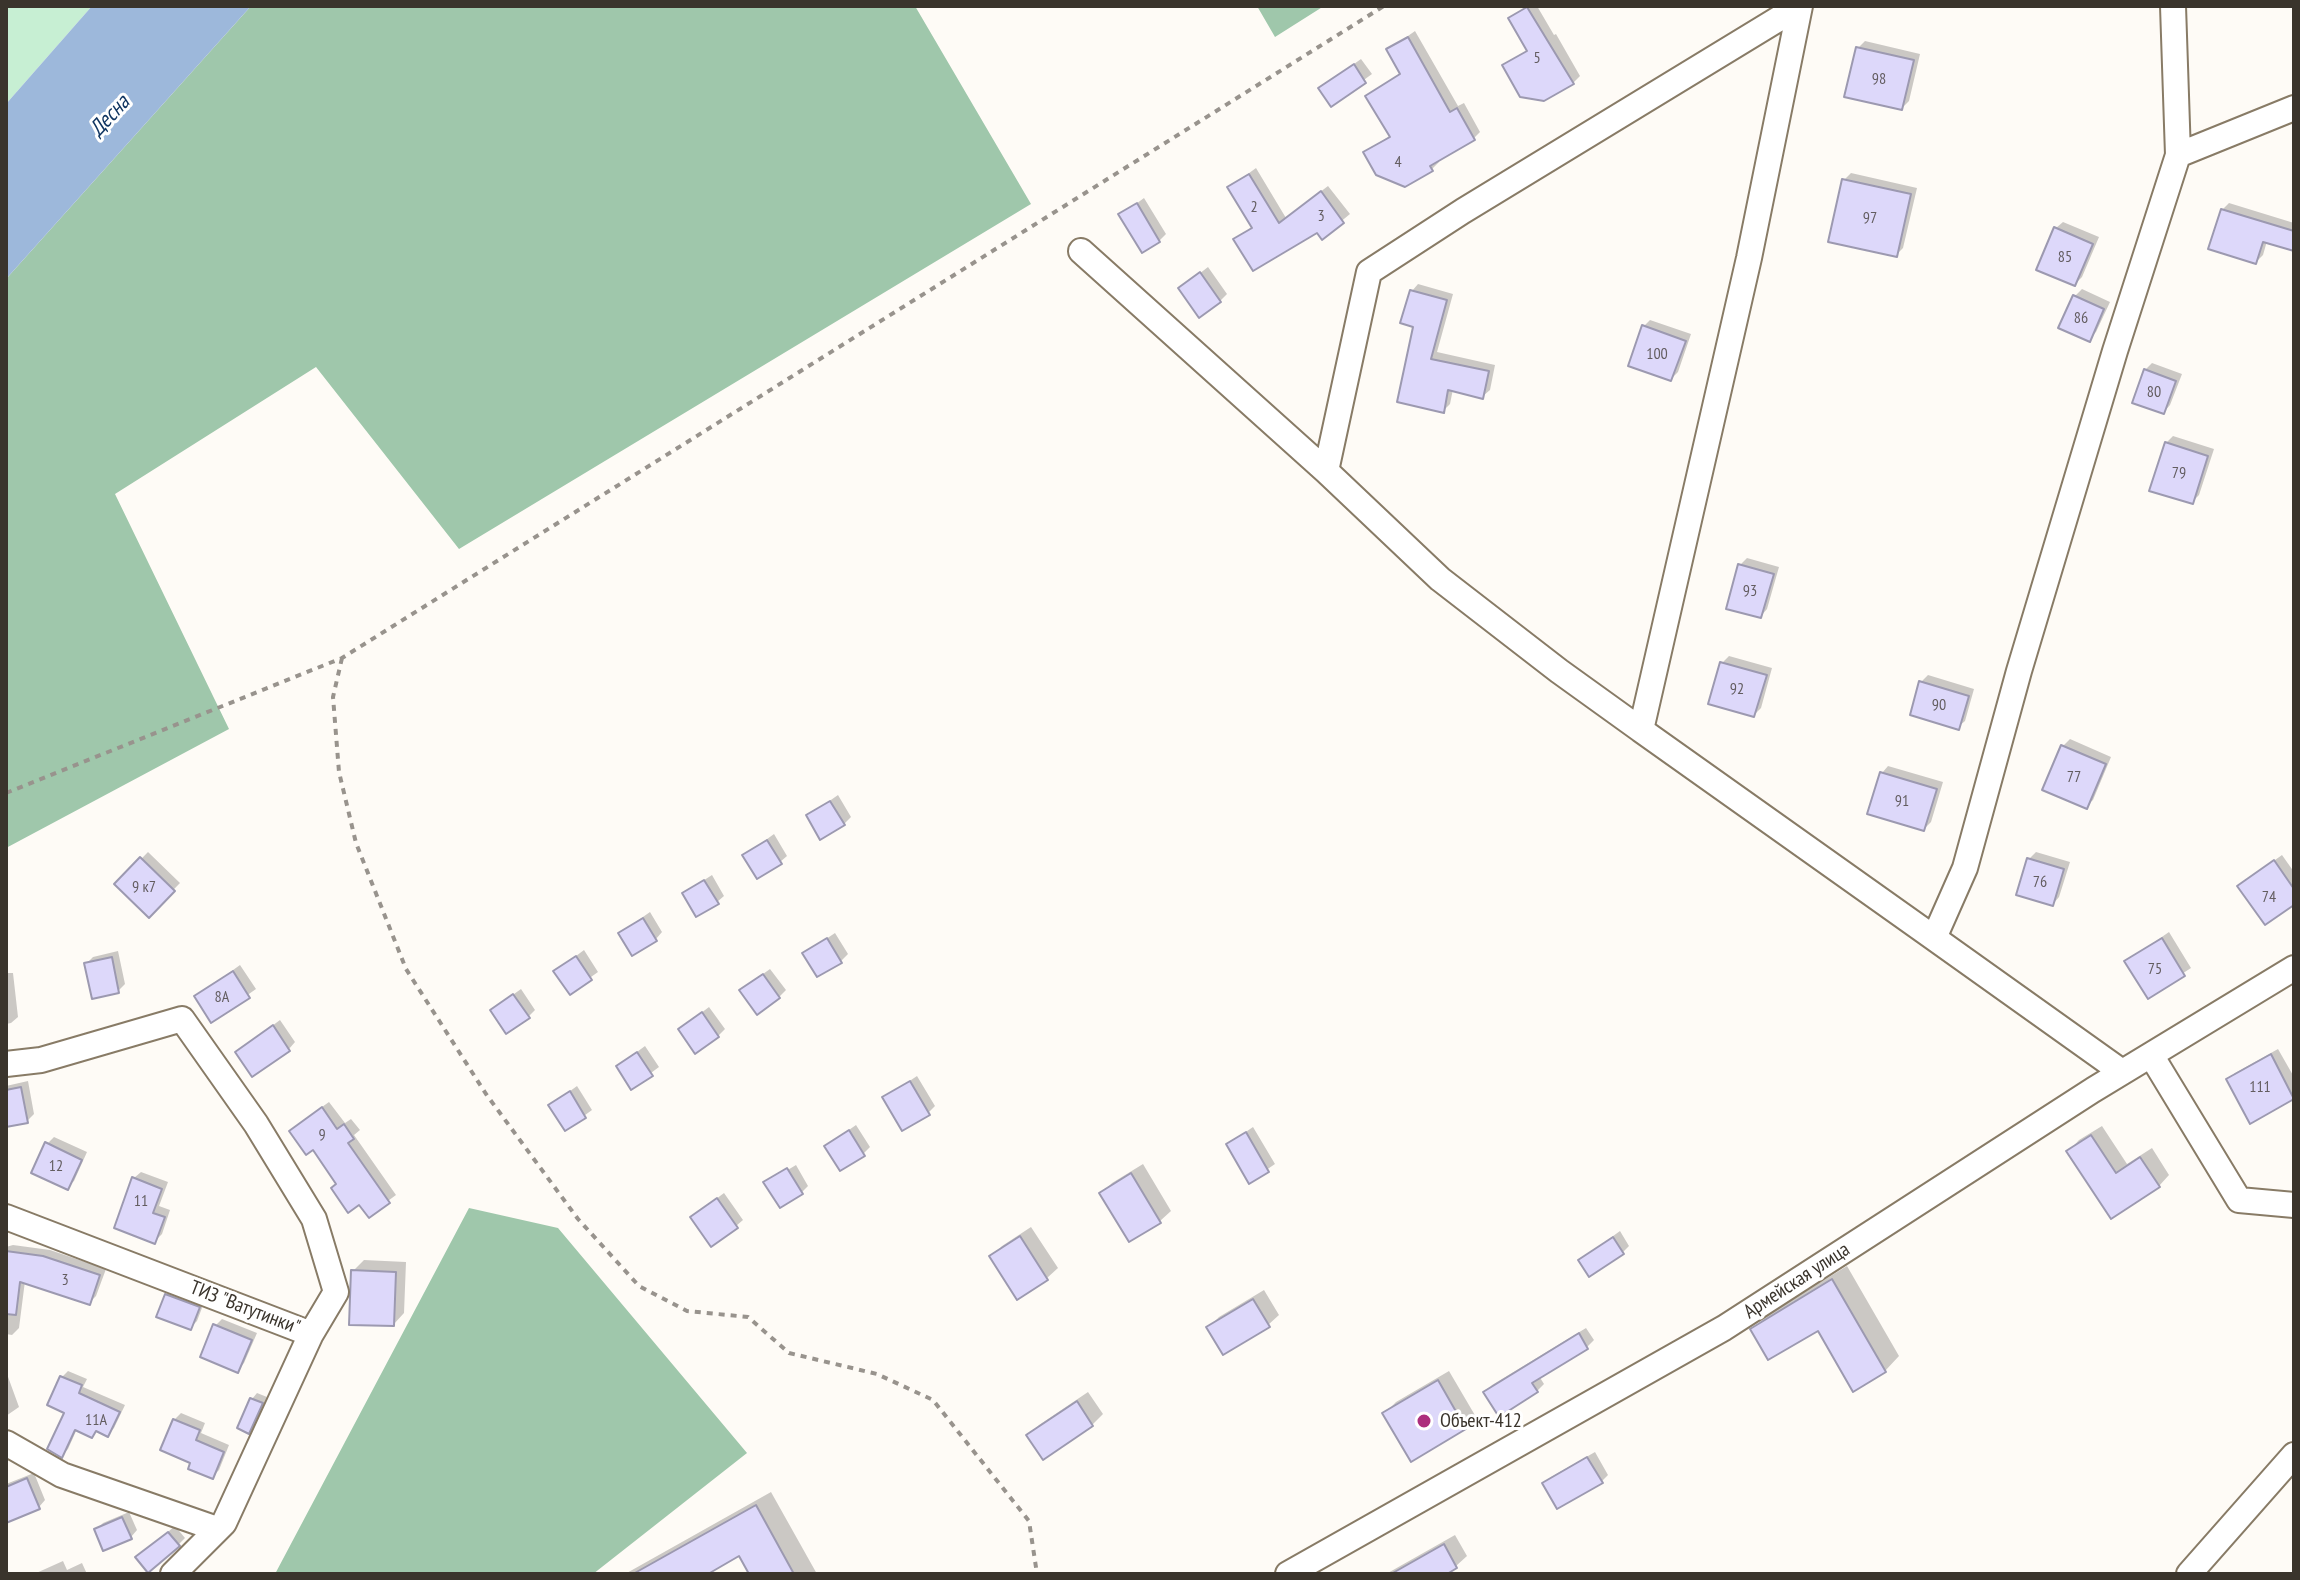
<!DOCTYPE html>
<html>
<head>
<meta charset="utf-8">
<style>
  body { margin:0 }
  #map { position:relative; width:2300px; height:1580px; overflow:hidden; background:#fefbf6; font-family:"PT Sans Narrow",sans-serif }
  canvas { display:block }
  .frame { position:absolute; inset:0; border:8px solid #3a342c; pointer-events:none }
</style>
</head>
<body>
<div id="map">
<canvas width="2300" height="1580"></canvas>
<div class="frame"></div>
</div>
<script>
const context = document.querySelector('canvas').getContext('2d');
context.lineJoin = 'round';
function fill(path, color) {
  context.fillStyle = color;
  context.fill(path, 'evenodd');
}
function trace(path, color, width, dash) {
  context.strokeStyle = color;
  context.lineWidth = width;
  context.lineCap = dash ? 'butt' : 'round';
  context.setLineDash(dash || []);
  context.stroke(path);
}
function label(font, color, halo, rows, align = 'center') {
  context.font = font + ' "PT Sans Narrow",sans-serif';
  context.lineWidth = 6;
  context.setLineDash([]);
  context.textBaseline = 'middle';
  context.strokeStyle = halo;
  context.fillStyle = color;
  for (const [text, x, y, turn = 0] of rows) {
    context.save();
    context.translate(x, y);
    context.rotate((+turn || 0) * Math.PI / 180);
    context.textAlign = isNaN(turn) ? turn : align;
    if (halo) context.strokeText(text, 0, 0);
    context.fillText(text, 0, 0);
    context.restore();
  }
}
const green = new Path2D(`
  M6 6H92L6 104Z`);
const forest = new Path2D(`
  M251 6H915L1031 204 459 549 316 367 115 494 229 729 6 848V279Z
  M1257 6H1324L1275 37Z
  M469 1208 558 1228 747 1453 593 1574H275Z`);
const water = new Path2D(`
  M92 6H251L6 279V104Z`);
const shadow = new Path2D(`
  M1528 6H1537L1554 35 1556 34 1580 76 1573 83 1505 66 1528 50 1511 19Z
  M1415 31 1458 106 1464 103 1480 132 1474 138 1437 160 1439 162 1432 169 1365 152 1391 135 1368 96 1401 73 1388 50Z
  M1865 41 1920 54 1909 101 1902 108 1858 48Z
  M1361 59 1372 74 1331 104 1320 88Z
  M1256 168 1286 218 1328 186 1350 214 1322 237 1317 230 1236 239 1253 226 1230 187Z
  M1851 173 1917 188 1903 248 1896 255 1844 180Z
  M1144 198 1166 234 1159 241 1121 215Z
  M2229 203 2294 223V245L2267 241 2263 255 2256 262 2222 210Z
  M2063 222 2099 237 2082 277 2075 284 2056 228Z
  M1208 267 1227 294 1220 301 1181 288Z
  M1418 284 1453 294 1437 352 1495 365 1490 390 1483 396 1453 389 1450 404 1443 411 1416 325 1412 291Z
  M2082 289 2110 302 2096 332 2089 339 2061 326 2075 296Z
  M1650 320 1691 334 1678 372 1671 379 1644 326Z
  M2152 363 2182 374 2170 405 2164 412 2145 370Z
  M2173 436 2214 449 2199 495 2192 502 2166 443Z
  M1747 558 1779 567 1767 609 1761 616 1740 565Z
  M1729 656 1772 668 1761 708 1754 715 1722 663Z
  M1928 675 1974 689 1965 721 1958 727 1921 682Z
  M2070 739 2111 757 2093 800 2086 806 2063 746Z
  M1888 766 1943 782 1931 822 1924 829 1882 773Z
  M838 795 851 817 844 824 808 816Z
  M774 834 787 856 780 862 745 855Z
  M148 852 180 883 149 915 117 884Z
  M2036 852 2070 862 2059 897 2053 904 2029 859Z
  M2282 855 2294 872V903L2247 880Z
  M712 875 724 896 717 902 684 893Z
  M650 912 662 932 656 939 620 933Z
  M2169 932 2191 968 2148 996 2127 961Z
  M835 933 848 954 841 961 805 953Z
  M584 950 598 972 570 992 556 971Z
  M118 951 125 984 118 991 86 964 93 957Z
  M240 965 256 989 212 1020 197 996Z
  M770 969 786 990 779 997 749 984Z
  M6 973H13L18 1017 11 1023 6 1024Z
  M521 989 535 1010 528 1017 500 1004Z
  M709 1007 725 1029 718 1036 680 1029Z
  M280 1020 295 1042 289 1049 237 1052Z
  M645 1046 659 1067 632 1087 618 1066Z
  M2278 1049 2294 1077V1097L2251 1121 2228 1079 2235 1073Z
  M917 1076 935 1106 928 1113 884 1098Z
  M28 1081 34 1114 27 1121 6 1125V1086Z
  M577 1086 592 1110 566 1129 551 1105Z
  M329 1102 345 1123 351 1119 360 1130 354 1135 396 1195 369 1215 338 1184 298 1124Z
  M856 1125 870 1147 863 1154 826 1146Z
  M2102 1126 2127 1164 2152 1148 2169 1175 2159 1186 2112 1216 2069 1151 2079 1140Z
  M1253 1127 1275 1164 1250 1181 1228 1144Z
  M54 1137 87 1152 74 1181 67 1187 47 1144Z
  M1143 1164 1171 1211 1160 1221 1130 1240 1102 1193 1112 1183Z
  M796 1165 808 1186 802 1192 771 1180Z
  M141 1172 168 1182 159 1206 170 1210 162 1234 155 1241 134 1178Z
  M724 1193 743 1220 736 1226 692 1217Z
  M1031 1227 1058 1268 1047 1278 1018 1297 992 1257 1002 1246Z
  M1620 1231 1629 1246 1623 1252 1580 1260Z
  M13 1245 50 1250 106 1269 96 1296 89 1303 25 1281 19 1328 12 1335 6 1334V1247Z
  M364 1260 406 1262 404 1313 394 1324 353 1271Z
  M1847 1266 1899 1356 1885 1371 1818 1329 1752 1330 1767 1315Z
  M173 1288 205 1300 197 1321 190 1328 167 1295Z
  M1264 1290 1279 1315 1268 1325 1208 1328 1219 1317Z
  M222 1319 257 1333 244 1363 238 1370 215 1326Z
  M1586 1328 1594 1340 1587 1347 1539 1376 1544 1384 1537 1391 1500 1414 1486 1392 1492 1385Z
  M68 1371 87 1379 83 1387 125 1405 114 1428 108 1434 98 1430 92 1436 77 1429 68 1449 62 1455 67 1412 62 1377Z
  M1449 1371 1476 1417 1465 1427 1385 1413 1396 1402Z
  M7 1374 19 1407 6 1416V1375Z
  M1088 1392 1103 1414 1092 1425 1029 1436 1039 1425Z
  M257 1393 267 1397 254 1426 248 1431 239 1427 252 1399Z
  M181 1413 205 1423 201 1433 229 1445 219 1470 212 1477 193 1462 174 1420Z
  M1595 1452 1608 1475 1601 1482 1545 1484 1551 1477Z
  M34 1473 45 1500 39 1507 6 1521V1484Z
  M771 1492 817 1574H751L740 1554 704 1574H625Z
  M129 1512 137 1530 131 1537 97 1529 103 1523Z
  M175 1526 185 1538 178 1545 145 1551Z
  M1455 1535 1467 1556 1456 1566 1442 1574H1386Z
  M63 1561 67 1570 82 1563 87 1574H34Z`);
const building = new Path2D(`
  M1527 7 1574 84 1544 101 1520 97 1502 65 1527 51 1508 18Z
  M1408 37 1450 112 1457 108 1475 140 1430 166 1433 171 1405 187 1376 175 1363 152 1390 137 1365 96 1400 74 1386 49Z
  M1856 47 1914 60 1902 110 1844 97Z
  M1354 64 1366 83 1331 107 1318 88Z
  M1249 174 1279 223 1321 191 1344 223 1322 240 1317 233 1253 271 1233 239 1252 228 1227 187Z
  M1842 179 1911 194 1897 257 1828 242Z
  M1137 203 1160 242 1142 253 1118 214Z
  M2221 209 2294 231V251L2263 242 2256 264 2208 249Z
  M2054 227 2093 244 2075 286 2036 270Z
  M1200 272 1221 302 1199 318 1178 288Z
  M1410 290 1447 300 1431 359 1489 371 1483 399 1448 390 1444 413 1397 402 1413 327 1400 323Z
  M2073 295 2104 309 2090 342 2058 328Z
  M1642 325 1686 341 1671 381 1628 366Z
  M2144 369 2176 381 2164 414 2132 403Z
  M2165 442 2208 456 2193 504 2149 491Z
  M1738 564 1774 574 1761 618 1726 609Z
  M1720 662 1767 675 1754 717 1708 704Z
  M1919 681 1969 696 1959 730 1910 715Z
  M2061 745 2106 764 2087 809 2042 790Z
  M1880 772 1937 789 1924 831 1867 814Z
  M830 801 845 825 820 840 806 815Z
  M767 840 782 864 757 879 742 855Z
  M140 857 175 891 149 918 114 884Z
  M2027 858 2064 869 2053 906 2016 895Z
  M2274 860 2294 889V905L2265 925 2237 886Z
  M704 880 719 904 696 917 682 893Z
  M643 918 657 941 632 956 618 933Z
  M827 938 842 963 817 977 802 953Z
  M2162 938 2185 976 2148 999 2124 961Z
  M576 956 592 980 570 995 553 971Z
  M112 957 119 993 92 999 84 963Z
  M233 971 250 998 211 1023 194 996Z
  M763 974 780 998 757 1015 739 990Z
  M513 994 530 1018 506 1034 490 1010Z
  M702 1012 719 1037 695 1054 678 1029Z
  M273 1025 290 1051 252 1077 235 1052Z
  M637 1052 653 1076 631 1090 616 1066Z
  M2271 1054 2294 1099 2250 1124 2226 1079Z
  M910 1081 930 1115 902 1131 882 1097Z
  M21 1087 28 1123 6 1127V1090Z
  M570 1091 586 1118 565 1131 548 1105Z
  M322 1107 337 1129 344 1124 354 1139 348 1143 390 1203 369 1218 359 1205 348 1213 331 1188 336 1184 313 1150 306 1155 289 1131Z
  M849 1130 865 1156 840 1171 824 1146Z
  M1246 1132 1269 1172 1249 1184 1226 1144Z
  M2091 1135 2116 1173 2140 1157 2160 1187 2111 1219 2066 1151Z
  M45 1142 82 1160 68 1190 31 1173Z
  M787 1168 803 1194 780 1208 763 1182Z
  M1131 1173 1161 1223 1129 1242 1099 1193Z
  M132 1177 162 1189 153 1213 165 1217 155 1244 114 1228Z
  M717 1198 738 1228 711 1247 690 1217Z
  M1020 1236 1048 1280 1017 1300 989 1256Z
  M1613 1237 1624 1254 1589 1277 1578 1260Z
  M6 1251 43 1256 100 1275 90 1305 20 1282 16 1315 6 1314Z
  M351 1270 396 1272 394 1326 349 1325Z
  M1832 1279 1886 1372 1853 1392 1818 1331 1768 1360 1750 1329Z
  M165 1294 200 1307 191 1330 156 1317Z
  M1253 1299 1270 1327 1223 1355 1206 1327Z
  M213 1324 252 1340 238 1373 200 1357Z
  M1579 1333 1588 1349 1532 1383 1538 1392 1499 1417 1483 1392Z
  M60 1376 82 1385 79 1393 120 1412 108 1437 96 1431 92 1438 75 1430 62 1458 47 1449 64 1413 47 1405Z
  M1438 1380 1466 1429 1411 1462 1382 1413Z
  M250 1398 263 1403 249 1434 237 1428Z
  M1077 1401 1093 1426 1043 1460 1026 1435Z
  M173 1419 200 1430 196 1440 224 1452 213 1479 188 1469 190 1463 160 1450Z
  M1587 1457 1603 1483 1557 1509 1542 1483Z
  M27 1478 40 1509 6 1523V1487Z
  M756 1505 794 1574H749L739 1556 708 1574H633Z
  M122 1517 132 1539 103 1551 94 1529Z
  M168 1532 180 1546 148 1573 135 1557Z
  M1444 1544 1457 1568 1447 1574H1391Z`);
const path = new Path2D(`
  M342 658 333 697 339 772 356 843 406 969 486 1094 578 1219 639 1286 687 1311 748 1317 789 1353 877 1374 933 1400 1029 1521 1037 1574
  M6 793 342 658 1384 6`);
const street = new Path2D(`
  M1800 6 1749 258 1641 730 1934 938
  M2173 6 2178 155
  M1081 251 1326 471
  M1641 730 1559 671 1440 579 1326 471 1369 272 1463 211 1798 7
  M2151 1055 2239 1200 2294 1205
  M6 1064 41 1060 182 1019 256 1124 314 1219 336 1292 311 1334
  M2122 1072 1934 938 1965 868 2019 671 2115 351 2178 155 2294 108
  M6 1217 311 1334 224 1523 173 1574
  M6 1443 62 1475 217 1529
  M1288 1574 1724 1328 2093 1090 2294 968
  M2189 1574 2294 1455`);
const markers = [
  [1424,1421,8,"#ac2e7d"]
];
const numberNames = [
  ["5",1537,58],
  ["98",1879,79],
  ["4",1398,162],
  ["2",1254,207],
  ["3",1321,216],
  ["97",1870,218],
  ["85",2065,257],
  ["86",2081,318],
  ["100",1657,354],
  ["80",2154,392],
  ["79",2179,473],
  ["93",1750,591],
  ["92",1737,689],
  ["90",1939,705],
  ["77",2074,777],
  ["91",1902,801],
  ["76",2040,882],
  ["9 к7",144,887],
  ["74",2269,897],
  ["75",2155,969],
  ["8А",222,997],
  ["111",2260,1087],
  ["9",322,1135],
  ["12",56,1166],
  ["11",141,1201],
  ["3",65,1280],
  ["11А",96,1420]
];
const streetNames = [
  ["Армейская улица",1797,1281,-33],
  ["ТИЗ \"Ватутинки\"",245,1308,21]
];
const poiNames = [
  ["Объект-412",1440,1421]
];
const waterNames = [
  ["Десна",110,116,-47]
];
fill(green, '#c7efd3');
fill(forest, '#9fc7ab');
fill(water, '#9db8db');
fill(shadow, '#0003');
fill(building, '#ddd8fa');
trace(building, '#9c99b0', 2);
trace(street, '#887b66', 28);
trace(path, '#98938d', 4, [6, 6]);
trace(street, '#fff', 24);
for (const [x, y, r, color] of markers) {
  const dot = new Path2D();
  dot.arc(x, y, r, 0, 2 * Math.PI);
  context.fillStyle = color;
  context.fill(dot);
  trace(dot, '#fff', 3);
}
label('16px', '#635d60', null, numberNames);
label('20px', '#3a342c', '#fff', streetNames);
label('20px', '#3a342c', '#fff', poiNames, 'left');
label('italic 22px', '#103561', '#fff', waterNames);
</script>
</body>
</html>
